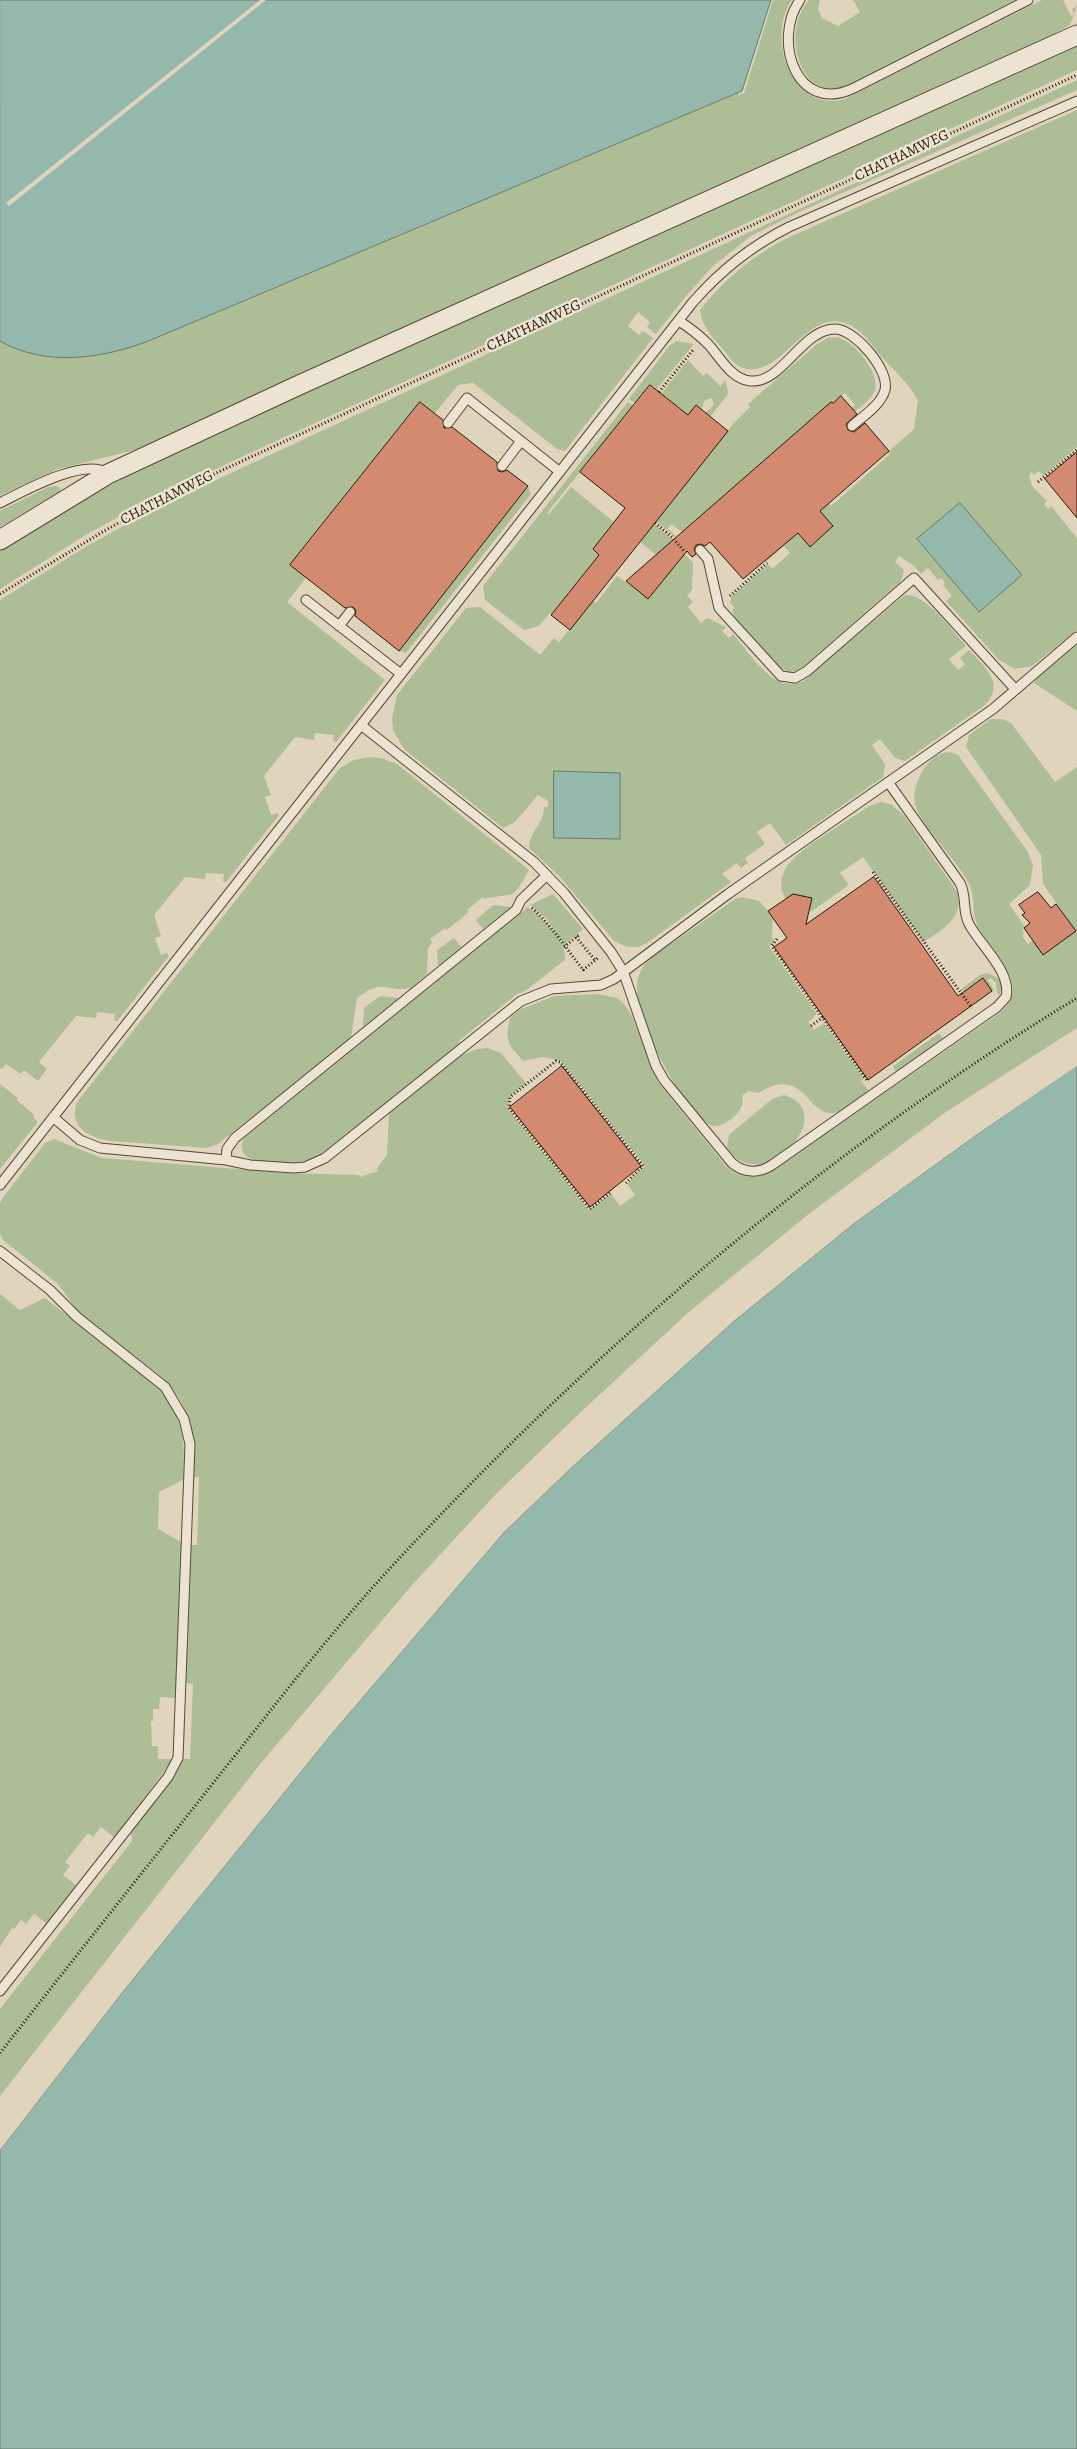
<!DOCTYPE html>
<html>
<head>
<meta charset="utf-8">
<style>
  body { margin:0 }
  canvas { display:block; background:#e1d4bc }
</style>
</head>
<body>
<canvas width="1077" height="2449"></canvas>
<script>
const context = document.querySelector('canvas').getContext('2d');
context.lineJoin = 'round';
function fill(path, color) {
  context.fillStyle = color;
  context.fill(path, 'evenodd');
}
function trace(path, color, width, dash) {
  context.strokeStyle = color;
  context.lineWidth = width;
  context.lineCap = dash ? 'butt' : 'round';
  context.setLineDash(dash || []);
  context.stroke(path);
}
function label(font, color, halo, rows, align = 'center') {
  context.font = font + ' Alegreya,serif';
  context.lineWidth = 5;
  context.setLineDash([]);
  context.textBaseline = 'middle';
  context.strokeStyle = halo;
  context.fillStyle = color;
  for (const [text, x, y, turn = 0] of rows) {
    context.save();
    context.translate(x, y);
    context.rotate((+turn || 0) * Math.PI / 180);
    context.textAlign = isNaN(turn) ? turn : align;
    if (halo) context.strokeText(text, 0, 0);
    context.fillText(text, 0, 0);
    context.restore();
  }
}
const green = new Path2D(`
  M773 0H792C766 35 790 114 845 99L1042 0H1063L1071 16 1074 14 1072 9 1077 6 1070 25 1038 43 135 450 58 469 0 496V341C47 369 103 356 152 340L738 93 739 95 744 93Z
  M809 0H820L818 9 822 18 838 26 860 12 853 0H1015L847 85C811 102 791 59 796 29 797 18 802 9 809 0Z
  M1077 46V70L151 499 84 536 0 589V550L83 500 163 457Z
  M1077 80V90L799 212 751 236 713 266 686 296 656 334 647 327 650 322 638 312 628 326 639 335 643 331 653 338 565 451 557 449 473 383 458 385 435 413 420 402 290 565 306 578 287 602 385 680 336 742 333 741 334 735 315 733 314 740 295 737 267 772 264 776 271 795 265 797 271 815 277 813 279 815 226 882 223 881 224 874 206 873 205 879 185 877 154 915 161 936 155 938 161 955 167 953 169 956 117 1021 114 1020 115 1014 97 1012 96 1018 76 1016 39 1062 47 1069 38 1081 24 1070 21 1074 6 1064 2 1069 0 1068V600L87 546 160 506Z
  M1077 110V447L1043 476 1039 471 1034 475 1032 472 1029 475 1032 486 1047 501 1044 504 1048 509 1051 506 1077 538V630L1032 666 1015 669 999 660 946 601 952 596 943 585 945 583 941 578 938 580 928 568 921 574 914 566 899 556 895 562 904 570 901 581 805 665C800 668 796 672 790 672 776 671 743 628 734 616L732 610 735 608 730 603 732 596 768 564 772 569 790 553 784 546 766 562 764 560 780 512 810 547 833 526 803 492 807 479 831 506 889 455 888 452 914 429 918 401C910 384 891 368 879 354 871 344 862 331 850 325 806 303 781 384 740 367 733 364 727 354 722 348 711 336 702 326 700 310 724 280 751 257 785 239Z
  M827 338C831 338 835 337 839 338 855 342 880 373 875 390 871 400 859 408 850 415L847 412 855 405 845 393 839 398 846 419 831 402 682 532 671 524 668 529 676 536 675 537 656 521 733 424 750 407 748 404 816 345Z
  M677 341 694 344 656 390 650 385 635 403 629 399 670 345Z
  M688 360 703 376 707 373 720 386 726 380 728 394 710 417 705 413 714 405 712 398 704 401 702 410 688 415 661 394Z
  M628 402 633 406 547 513 549 514 571 487 614 522 593 549 601 552 551 614 550 613 539 626 524 630 485 600 483 586Z
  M56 486 60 488V491L0 527V511L48 487Z
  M528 486 531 494 406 653 399 651Z
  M654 524 671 538 693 563 692 590 687 595 693 602 688 607 701 623 707 618 726 627 722 631 729 638 733 634C751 654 773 695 803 681L903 596C922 588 954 633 966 646L949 659 958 670 965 664 960 658 969 650C984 666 1006 683 985 705L905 761 895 758 880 739 872 745 885 764 883 777 786 845 770 823 757 832 765 844 745 858 748 863 741 868 737 863 722 874 731 882 647 943 638 947H627L614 941 559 876 529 848C531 827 543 827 544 807H548V801L538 795 515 822 503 828 404 749 393 730 392 719 397 695 466 608 480 607 540 655 554 638 559 642 593 600 596 603 617 576 649 598 673 568 640 542Z
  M1077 644V711L1034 683 1037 678Z
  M991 719H1002L1011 723 1055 782 1077 767V1028L946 1112 810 1213 690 1311 582 1411 497 1493 413 1584 261 1763 0 2096V2009L132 1841 131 1832 170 1783 182 1759H190L193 1684 186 1683 191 1545H197L199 1477H193L194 1444 190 1422 182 1403 172 1388 162 1377 79 1313 58 1284 3 1240 0 1234V1203L2 1199 45 1143 54 1139 102 1158 287 1173 359 1175 360 1177 378 1171 377 1168 387 1155 389 1113 462 1055 477 1049 488 1048 501 1053 526 1083 509 1097 508 1109 589 1210 611 1194 620 1206 635 1195 627 1184 645 1166 561 1061 543 1057 523 1061 510 1046 507 1034 510 1018 519 1010 554 996 597 994 617 998 624 1004 632 1016 658 1082 726 1166C738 1177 753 1179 768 1174L1001 1012C1032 985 992 952 978 927 971 914 976 899 970 886 959 861 922 829 915 804 910 782 935 741 958 755L1028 852 1033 865 1030 885 1009 904 1025 927 1022 930 1024 934 1022 936 1028 944 1033 940 1076 931 1043 884 1041 855 966 747 969 735Z
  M370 757 381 758 397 764 529 870C510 903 518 891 484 899L483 897 467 910 469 912 447 930 445 928 430 939 432 942 428 949 427 974 411 988C385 993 384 977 357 998L351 1038 218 1144 206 1148 112 1141C90 1139 68 1127 77 1102L340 768 354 760Z
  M881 802 892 805 905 817 958 893C963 919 943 929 924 942L863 857 840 873 849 885 812 911C798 909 786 905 782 891 780 882 782 873 788 865 803 845 847 822 869 806Z
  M553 894 583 929 564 945 547 919 530 905Z
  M742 897 759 901 773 916 772 937 775 942 769 946 817 1014 808 1022 814 1030 824 1023 864 1079 861 1081 869 1091C859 1097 850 1106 840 1111 807 1125 808 1062 759 1093L748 1091 742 1096C747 1110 725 1128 712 1126 682 1110 634 1018 637 985 638 974 643 964 651 958L735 899Z
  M493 905 511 907 483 929 476 920Z
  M528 907C543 919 567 938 565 960L525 991 517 994 460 1040 459 1044 444 1057 317 1157C301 1165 228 1171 244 1138Z
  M454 938 461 947 438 966 437 950Z
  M987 973 996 977 1002 983 1000 995 997 993 996 983 990 978 988 980 995 992 992 991 983 978 963 992 961 989 980 975Z
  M380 996 399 998 363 1027 364 1008Z
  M939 1033 943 1038 896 1072 893 1066Z
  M0 1084 18 1098 17 1100 34 1115 33 1118 38 1122 0 1169Z
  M784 1095C844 1113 757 1201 727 1147L729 1135 772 1099Z
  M0 1294 20 1310 45 1298 157 1385C183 1417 186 1440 183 1480L159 1492 158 1529 181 1542 176 1698 160 1697 159 1709H153V1721H151L152 1746H158V1759H172L170 1763 115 1838 101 1827 93 1837 88 1833 65 1862 70 1866 63 1875 77 1886 47 1924 34 1914 26 1924 21 1920 14 1929 12 1928 0 1947Z`);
const water = new Path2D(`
  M0 0H771L742 91 151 340C105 358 46 368 0 341Z
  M960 503 1022 575 979 612 917 539Z
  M554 771 620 773V839L554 838Z
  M1077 1066V2449H0V2150L124 1990 333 1732 504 1532 574 1465 735 1320 853 1224 976 1135Z`);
const pier = new Path2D(`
  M260 0H266L9 206 6 203Z
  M1077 1063V1066L976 1135 853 1224 735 1320 574 1465 504 1532 333 1732 124 1990 0 2150V2146L122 1988 331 1730 503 1530 572 1463 733 1318 851 1222 975 1133Z`);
const building = new Path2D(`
  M650 385 688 415 696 405 728 431 570 630 551 615 599 555 593 549 625 508 580 472Z
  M841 396 857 414 846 424 848 430 854 432 865 423 889 451 820 511 833 526 810 547 798 533 743 579 710 542 705 546 701 544 696 545 694 549 696 554 692 557 687 551 648 599 626 581 831 402 833 403Z
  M420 402 443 420 444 428 452 427 497 462 498 471 502 472 507 470 528 486 399 651 355 616 356 610 353 607 345 608 290 565Z
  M1077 452V518L1045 479Z
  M874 877 958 996 983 978 992 991 868 1080 774 947 787 938 768 911 793 894 812 898 806 924Z
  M1038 892 1051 908 1056 904 1076 931 1043 955 1024 928 1030 923 1022 915 1025 913 1019 905Z
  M562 1066 641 1166 590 1207 510 1107Z`);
const path = new Path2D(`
  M659 392 693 350
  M1038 482 1077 450
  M655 523 672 537 685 552
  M0 594 104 531 173 493 1077 75
  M730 596 767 563
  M873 872 972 1008
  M532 908C553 927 567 950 585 972
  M576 937 595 960
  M777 939 772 946 868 1082
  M564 947 579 935
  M583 970 598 958
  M811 1026 823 1017
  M610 1193 590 1209 509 1108 510 1097 556 1061 560 1062 643 1166 626 1183
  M0 2053C72 1961 145 1869 218 1777 271 1710 324 1641 382 1577 586 1355 819 1155 1077 998`);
const lane = new Path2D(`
  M800 0C772 39 796 116 854 88L1028 0
  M679 321C690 328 699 335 708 344 720 357 731 379 750 381 783 384 802 328 836 329 855 330 890 370 885 390 881 405 863 416 852 426
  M448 423 467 398 560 472
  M502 466 521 441
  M0 503C22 492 84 457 107 473
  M700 550 708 559 719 608 781 676 795 678 807 671 914 578 1015 689
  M306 600 401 674
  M339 626 350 612
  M361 725 534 862 564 893 611 952 623 971 656 1066 664 1080 732 1163C744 1173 758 1174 772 1165L997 1007 1006 997C1012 972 980 945 969 924 962 911 967 896 960 883L888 782
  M53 1117 80 1140 100 1148 226 1160 250 1165 294 1168 305 1167 325 1158 521 1001 551 989 601 985 614 979 728 894 993 709 1077 637
  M226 1160 227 1149 235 1138 516 910 521 900 547 875
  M0 1185 693 302C721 270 751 246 789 227L1077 101
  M0 1251 50 1290 77 1317 165 1387 184 1419 190 1444 178 1758 168 1777 0 1991`);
const street = new Path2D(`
  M0 540 108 474 297 386 1077 35`);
const streetNames = [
  ["CHATHAMWEG",902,156,-25],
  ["CHATHAMWEG",534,326,-25],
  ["CHATHAMWEG",167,498,-27]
];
fill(green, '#adbe96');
fill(water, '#95b8ac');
trace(water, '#69786a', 1);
fill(pier, '#e1d4bc');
fill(building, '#d38a70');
trace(building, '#271908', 1);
trace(lane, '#564835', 11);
trace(street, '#564835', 21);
trace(path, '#271908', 3, [1, 2.5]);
trace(lane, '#ece3d3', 9);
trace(street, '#ece3d3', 19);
label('15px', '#271908', '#ece3d3', streetNames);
</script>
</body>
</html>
